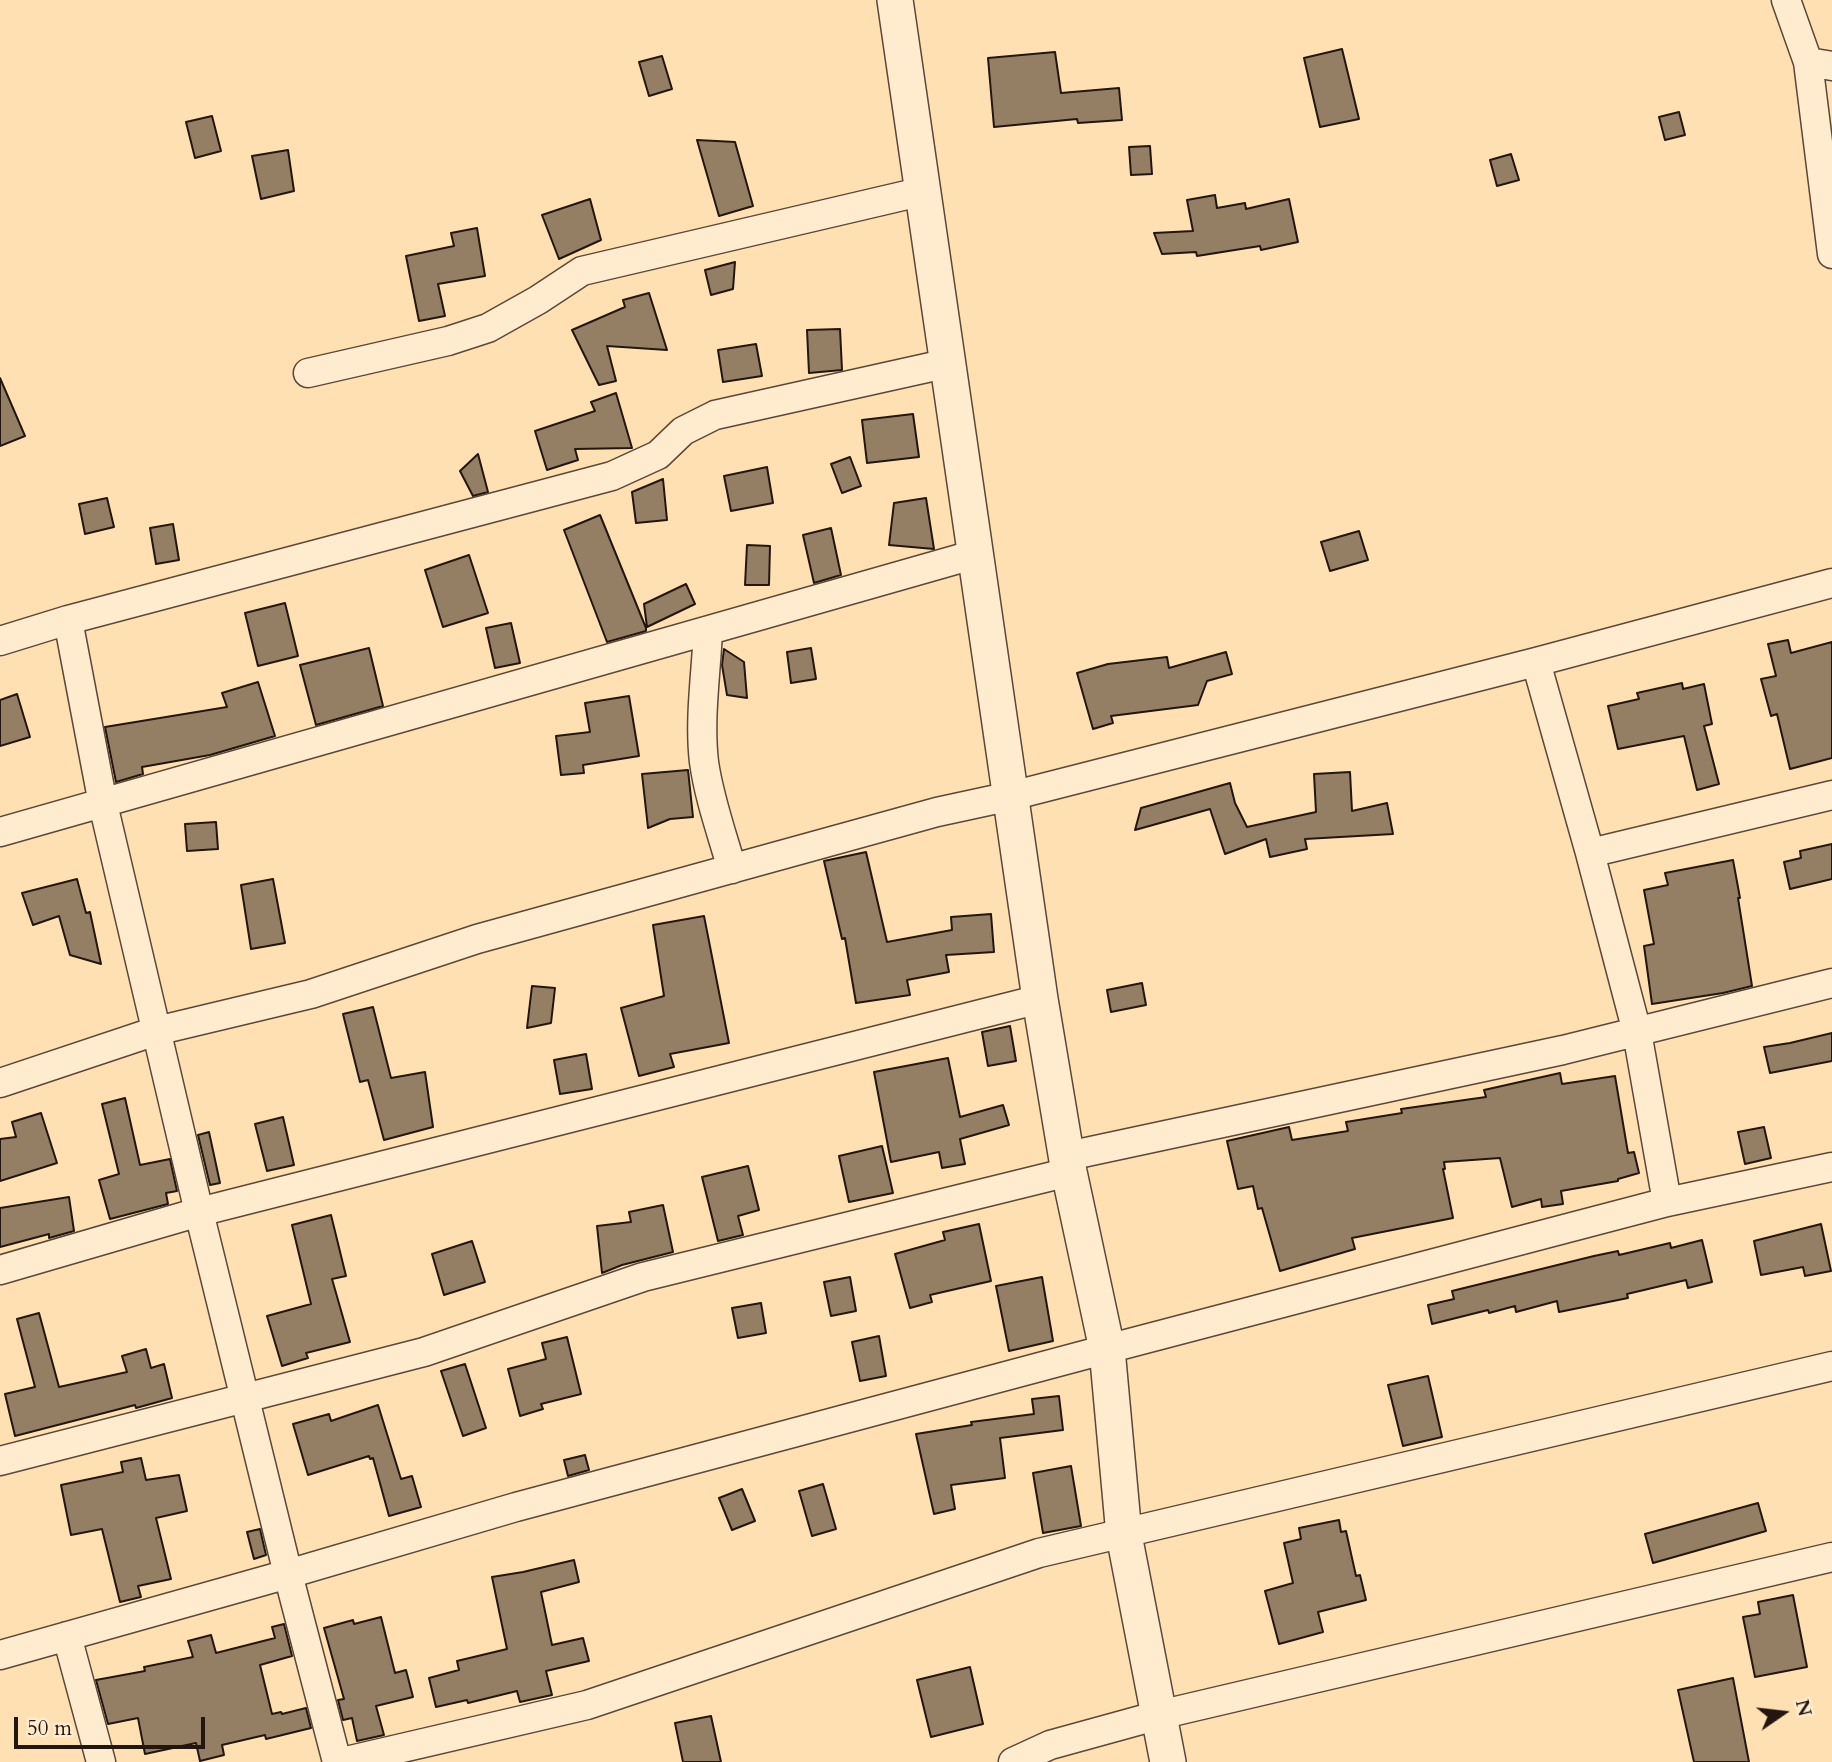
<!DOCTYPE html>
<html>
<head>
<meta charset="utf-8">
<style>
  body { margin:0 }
  #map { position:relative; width:1832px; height:1762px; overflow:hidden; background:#ffe0b3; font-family:Cardo,serif }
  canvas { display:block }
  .north { position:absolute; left:1748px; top:1678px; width:70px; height:70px; -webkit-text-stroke:5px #ffebce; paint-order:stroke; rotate:76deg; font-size:19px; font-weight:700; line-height:28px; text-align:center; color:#23160f }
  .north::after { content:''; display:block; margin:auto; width:24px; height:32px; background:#23160f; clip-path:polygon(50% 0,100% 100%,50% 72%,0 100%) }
  .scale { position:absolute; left:14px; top:1717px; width:191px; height:32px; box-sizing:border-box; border:4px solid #23160f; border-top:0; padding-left:9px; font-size:21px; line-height:24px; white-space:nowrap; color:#23160f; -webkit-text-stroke:5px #ffebce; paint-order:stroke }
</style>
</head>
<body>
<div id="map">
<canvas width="1832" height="1762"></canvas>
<div class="north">N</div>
<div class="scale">50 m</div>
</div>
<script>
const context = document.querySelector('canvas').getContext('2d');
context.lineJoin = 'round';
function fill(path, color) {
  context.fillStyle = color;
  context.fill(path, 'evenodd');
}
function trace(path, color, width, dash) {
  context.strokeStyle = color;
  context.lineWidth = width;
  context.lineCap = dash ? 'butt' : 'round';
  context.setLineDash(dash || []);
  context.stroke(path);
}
const building = new Path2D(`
  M1342 49 1359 119 1320 127 1304 58Z
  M1055 52 1061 93 1119 88 1122 120 1078 123 1077 119 994 127 988 58Z
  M662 56 672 89 649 96 639 62Z
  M1679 112 1685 135 1665 140 1659 117Z
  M212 116 221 151 195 158 186 122Z
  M697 140 735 142 753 206 719 216Z
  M1150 146 1152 174 1131 175 1129 147Z
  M288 150 294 191 261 199 252 156Z
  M1511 154 1519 180 1497 186 1490 160Z
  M1215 195 1217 208 1245 203 1246 209 1289 199 1298 242 1261 250 1260 246 1197 256 1196 252 1162 254 1154 233 1193 231 1187 200Z
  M590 199 601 240 559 259 542 215Z
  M477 228 485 276 438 284 445 316 419 321 406 256 454 246 451 233Z
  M735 262 733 289 711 295 705 270Z
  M649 293 667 350 607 346 616 381 599 385 572 330 625 307 623 300Z
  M840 329 842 370 809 373 807 330Z
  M756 344 762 376 723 382 718 350Z
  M0 378 25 436 0 446Z
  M616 393 632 448 575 449 578 460 547 470 535 431 595 411 591 402Z
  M913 414 919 457 867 463 862 420Z
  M478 454 488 492 473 496 460 471Z
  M850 457 861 486 842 493 831 464Z
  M767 467 773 503 731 511 724 476Z
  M663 479 667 520 636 523 632 492Z
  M107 498 114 527 85 534 79 504Z
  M926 498 934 549 889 545 894 503Z
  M600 515 646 628V631L607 642 564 530Z
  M173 524 179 560 156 564 150 528Z
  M831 528 841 575 814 583 803 535Z
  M1359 531 1368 560 1330 571 1321 542Z
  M747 545 770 546 769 585H745Z
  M469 555 488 613 443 627 425 570Z
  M686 584 695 604 647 627 644 604Z
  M285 603 298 656 258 666 245 613Z
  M511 623 520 663 495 668 486 628Z
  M1788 640 1791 653 1832 642V758L1790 769 1777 714 1771 716 1761 679 1776 676 1768 644Z
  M369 648 383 706 316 725 300 665Z
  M811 648 816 679 791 683 787 652Z
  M724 649 744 662 747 698 727 695 722 665Z
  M1226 652 1232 674 1207 681 1198 705 1111 716 1113 723 1093 729 1077 673 1108 664 1167 657 1169 668Z
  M258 682 275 736 210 755 142 767 143 774 116 782 105 727 227 707 222 693Z
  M1682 683 1683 689 1704 684 1712 724 1704 726 1719 784 1697 790 1684 736 1618 749 1608 706 1639 699 1637 693Z
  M17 694 30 737 0 746V700Z
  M629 696 639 756 583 765 584 773 561 775 556 736 590 732 585 703Z
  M688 770 693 817 670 819 648 828 642 774Z
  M1350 772 1352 811 1387 803 1393 834 1305 839 1307 849 1270 857 1266 839 1225 854 1210 809 1135 830 1141 808 1230 783 1235 803 1247 827 1316 812 1314 774Z
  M216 822 218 849 187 851 185 824Z
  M1832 844V879L1790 889 1784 862 1801 858 1800 851Z
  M866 852 887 942 952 930 951 917 991 914 994 952 946 955 949 972 907 980 910 995 856 1003 845 938 842 939 824 861Z
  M1733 860 1740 898H1738L1752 986 1723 993 1652 1004 1644 946 1654 944 1644 890 1668 885 1665 873Z
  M77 879 86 913 90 912 101 964 70 955 59 916 33 925 22 893Z
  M273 879 285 943 251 949 241 885Z
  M704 916 729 1043 670 1054 674 1067 639 1076 621 1008 664 996 653 925Z
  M1142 983 1146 1005 1111 1012 1107 990Z
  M532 986 555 988 551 1023 527 1028Z
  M373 1007 391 1078 425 1072 433 1127 384 1140 368 1080 360 1082 343 1014Z
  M1010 1026 1016 1061 988 1066 982 1032Z
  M1832 1033V1061L1770 1073 1764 1047 1790 1043Z
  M586 1054 592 1089 560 1094 554 1060Z
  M948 1058 960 1117 1003 1105 1009 1125 960 1139 965 1164 942 1168 939 1152 891 1162 874 1072Z
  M1560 1073 1562 1084 1615 1076 1628 1153 1634 1152 1639 1173 1618 1179V1181L1561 1191 1563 1204 1542 1207 1541 1199 1512 1207 1500 1158 1444 1162 1445 1169H1443L1453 1218 1352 1238 1355 1249 1280 1271 1262 1208 1258 1209 1253 1186 1238 1189 1227 1141 1289 1127 1292 1140 1348 1131 1346 1122 1402 1113 1401 1109 1486 1097 1484 1090Z
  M125 1098 140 1165 170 1159 177 1191 166 1193 168 1204 110 1219 99 1180 119 1174 102 1104Z
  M41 1113 57 1163 0 1181V1139L16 1137 12 1122Z
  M283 1117 294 1165 267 1171 255 1124Z
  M1764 1127 1771 1158 1745 1164 1738 1132Z
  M209 1132 220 1183 210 1185 198 1135Z
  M882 1146 893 1193 849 1202 839 1156Z
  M748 1166 759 1210 738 1216 743 1235 718 1241 702 1177Z
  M69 1197 74 1231 49 1238V1234L0 1247V1208Z
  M663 1205 673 1252 622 1265 602 1273 597 1226 631 1222 629 1212Z
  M331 1215 346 1276 332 1279 350 1342 306 1353 308 1358 282 1366 267 1316 311 1304 292 1225Z
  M979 1224 991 1281 930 1295 932 1302 910 1308 895 1254 945 1240 943 1232Z
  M1821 1224 1831 1271 1805 1276 1803 1267 1761 1275 1754 1241Z
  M1702 1240 1712 1282 1688 1288 1686 1280 1627 1294 1628 1298 1559 1312 1557 1301 1516 1312 1515 1306 1489 1313 1488 1310 1432 1324 1428 1305 1454 1299 1452 1291 1594 1256 1618 1251 1619 1255 1670 1243 1671 1248Z
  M472 1241 485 1282 444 1295 432 1254Z
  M850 1277 856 1311 831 1316 824 1282Z
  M1042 1277 1053 1341 1009 1351 996 1286Z
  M761 1303 766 1333 738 1338 732 1308Z
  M39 1313 59 1387 127 1372 122 1356 146 1349 151 1368 164 1364 172 1398 136 1408 135 1405 15 1436 5 1394 35 1387 17 1319Z
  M879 1336 886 1376 860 1381 852 1342Z
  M567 1337 581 1394 541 1404 543 1409 520 1416 508 1369 546 1359 542 1343Z
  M465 1364 486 1428 463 1436 441 1371Z
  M1428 1376 1442 1437 1403 1446 1388 1385Z
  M1059 1396 1063 1430 1000 1438 1005 1478 951 1485 955 1509 934 1514 916 1434 972 1425 971 1422 1034 1414 1032 1399Z
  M378 1405 401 1479 412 1476 421 1507 389 1516 373 1458 370 1459 369 1456 308 1475 293 1424 329 1414 331 1421Z
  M585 1455 589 1470 568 1476 564 1460Z
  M141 1458 146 1480 179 1475 187 1511 156 1518 171 1579 138 1586 141 1597 120 1602 102 1529 71 1535 61 1485 123 1472 121 1462Z
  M1071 1466 1081 1526 1043 1533 1033 1473Z
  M823 1484 836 1529 812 1536 799 1491Z
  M742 1489 755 1521 732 1530 719 1498Z
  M1758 1503 1766 1531 1653 1563 1645 1534Z
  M1339 1520 1341 1532 1346 1531 1356 1576 1360 1575 1366 1600 1318 1612 1323 1632 1279 1644 1265 1591 1293 1583 1284 1543 1301 1539 1299 1528Z
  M260 1529 266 1555 254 1559 247 1532Z
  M574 1560 579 1582 541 1592 552 1645 583 1638 589 1661 546 1671 552 1695 520 1702 517 1691 468 1703 467 1700 436 1707 429 1678 459 1670 457 1661 507 1649 492 1577 523 1572Z
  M1793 1595 1807 1667 1755 1677 1743 1617 1760 1614 1758 1602Z
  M381 1617 395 1673 406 1670 413 1697 376 1706 384 1735 357 1741 352 1718 343 1720 338 1700 344 1699 324 1628 353 1620 354 1624Z
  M284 1624 292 1656 260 1665 272 1714 281 1712 282 1714 306 1708 311 1728 266 1739 265 1735 222 1745 224 1755 200 1761 196 1743 145 1754 138 1718 108 1724 96 1680 145 1671 144 1667 193 1657 188 1641 211 1635 216 1653 275 1638 272 1627Z
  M970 1667 983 1724 931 1737 917 1680Z
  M1733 1678 1749 1762H1694L1678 1690Z
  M711 1716 721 1762H683L675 1723Z`);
const minor = new Path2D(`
  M1786 0 1808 62 1832 254
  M1808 62 1832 66
  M308 373 448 341 488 328 538 300 582 271 924 191
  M68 620 103 804 199 1212 288 1574 337 1762
  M708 631C706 674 699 720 704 762 709 798 722 834 732 869
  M0 641 68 620 612 476 658 455 683 431 715 415 949 363
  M1536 662 1590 853 1832 795
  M0 832 976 554
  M1590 853 1637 1032 1667 1202
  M0 1083 156 1031 311 994 477 939 937 812 1011 796 1536 662 1832 583
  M1068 1156 1563 1050 1832 983
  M0 1270 199 1212 1040 999
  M0 1461 424 1352 643 1277 1069 1172
  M67 1636 101 1762
  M0 1655 288 1574 516 1507 1107 1349 1667 1202 1832 1167
  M342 1762 587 1705 1039 1553 1832 1366
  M1013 1762 1050 1745 1159 1715 1832 1557`);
const tertiary = new Path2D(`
  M895 0 1040 999 1069 1172 1107 1349 1124 1535 1168 1762`);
fill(building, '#957f64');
trace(building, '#23160f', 2);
trace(minor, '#5a4838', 31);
trace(tertiary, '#5a4838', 38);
trace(minor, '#ffebce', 28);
trace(tertiary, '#ffebce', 35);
</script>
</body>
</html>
